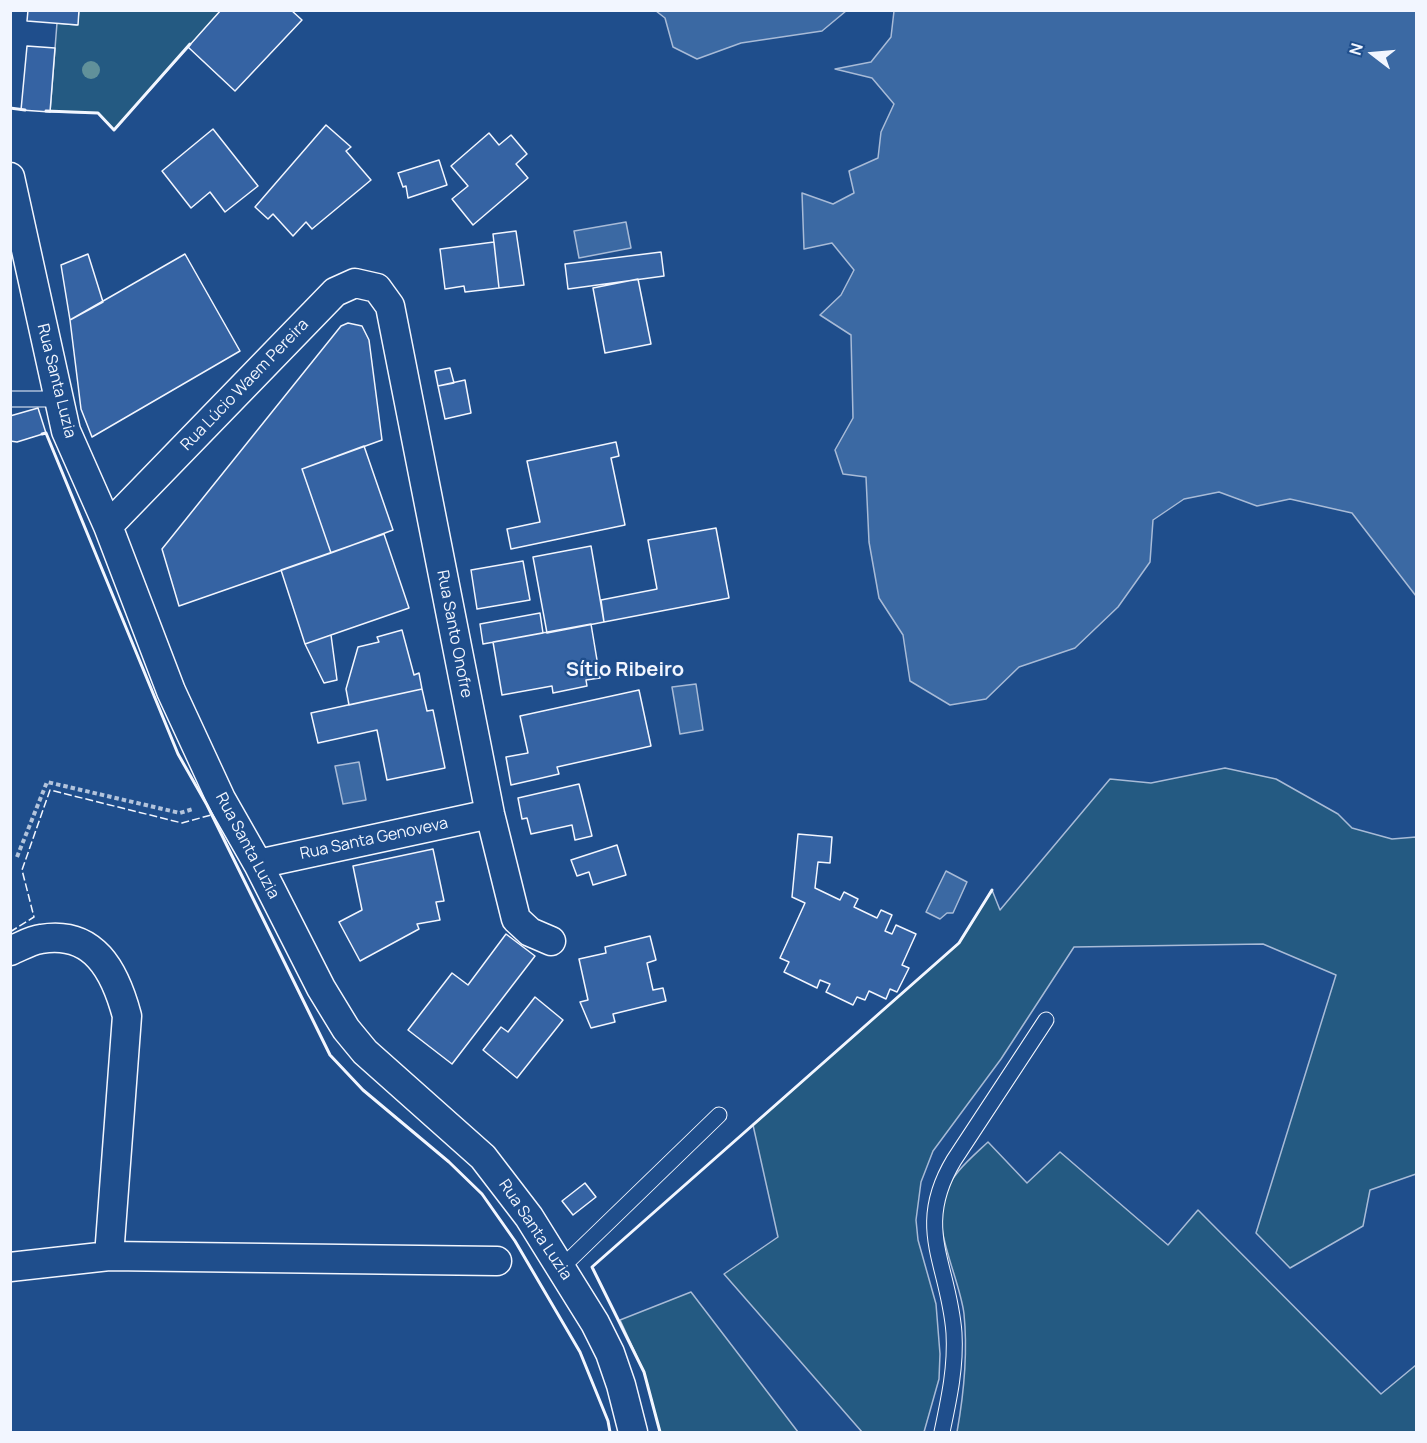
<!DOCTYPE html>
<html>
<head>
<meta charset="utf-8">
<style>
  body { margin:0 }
  #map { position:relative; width:1427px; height:1443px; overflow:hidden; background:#1f4e8c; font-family:Manrope,sans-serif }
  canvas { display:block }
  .frame { position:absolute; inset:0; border:12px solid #f2f6ff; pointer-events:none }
  .north { position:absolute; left:1343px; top:24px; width:60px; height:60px; -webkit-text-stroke:4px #1f4e8c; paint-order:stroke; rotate:286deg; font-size:16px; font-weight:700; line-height:24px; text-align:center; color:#f2f6ff }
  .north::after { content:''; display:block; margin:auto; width:21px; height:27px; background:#f2f6ff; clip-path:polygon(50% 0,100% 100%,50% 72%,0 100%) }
</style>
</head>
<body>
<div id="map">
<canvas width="1427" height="1443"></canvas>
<div class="frame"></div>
<div class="north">N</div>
</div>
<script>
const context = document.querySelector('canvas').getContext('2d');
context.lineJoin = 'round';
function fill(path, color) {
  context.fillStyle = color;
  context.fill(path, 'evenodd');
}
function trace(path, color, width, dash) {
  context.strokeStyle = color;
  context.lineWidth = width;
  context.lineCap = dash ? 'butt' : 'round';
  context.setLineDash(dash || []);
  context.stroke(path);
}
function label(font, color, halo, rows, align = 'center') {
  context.font = font + ' Manrope,sans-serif';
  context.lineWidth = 4.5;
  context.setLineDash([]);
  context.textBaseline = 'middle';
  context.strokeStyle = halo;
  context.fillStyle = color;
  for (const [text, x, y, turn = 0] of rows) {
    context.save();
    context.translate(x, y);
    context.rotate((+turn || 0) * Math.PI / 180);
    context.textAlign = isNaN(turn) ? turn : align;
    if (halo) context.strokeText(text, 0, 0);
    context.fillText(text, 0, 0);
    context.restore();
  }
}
const green = new Path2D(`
  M79 11H221L114 130 98 113 50 112 57 23 77 25Z
  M1225 768 1276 779 1338 814 1352 828 1392 839 1416 837V1174L1370 1190 1363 1226 1290 1268 1256 1233 1336 975 1263 944 1074 947 1001 1059 933 1151 921 1182 916 1220 918 1240 936 1304 940 1354 939 1379 924 1432H862L724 1274 778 1237 753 1125 959 943 992 890 1000 910 1110 779 1151 783Z
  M988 1142 1027 1183 1060 1152 1168 1245 1198 1210 1381 1394 1416 1365V1432H957C964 1393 968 1354 964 1314 960 1280 933 1230 943 1198 951 1174 970 1159 988 1142Z
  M691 1292 798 1432H660L644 1372 620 1320Z`);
const water = new Path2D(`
  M656 11H846L822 31 741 43 697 59 673 47 665 18Z
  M894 11H1416V596L1352 513 1290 499 1257 506 1219 492 1184 499 1153 520 1150 562 1118 607 1075 648 1019 667 986 699 950 705 910 681 903 635 879 598 869 542 866 477 843 474 835 450 853 418 851 335 820 315 841 295 854 270 832 243 804 249 802 193 833 204 854 193 849 171 878 158 881 132 894 104 872 78 835 69 871 62 891 37Z
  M626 222 631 248 579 258 574 231Z
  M696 684 703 730 680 734 672 687Z
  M359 762 366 800 343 804 335 766Z
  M946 871 967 882 953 913H947L940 919 926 912Z`);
const building = new Path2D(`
  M28 10H79L78 25 27 21Z
  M221 10H291L302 20 235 91 188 47Z
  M27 46 55 48 50 112 21 110Z
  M326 125 351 147 346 151 371 180 312 229 306 222 293 236 273 214 268 219 255 207Z
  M213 129 258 186 225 212 210 192 191 208 162 171Z
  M489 133 499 145 511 135 527 154 516 164 528 178 473 225 452 199 468 186 451 166Z
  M439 160 447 185 408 198 406 186 403 187 398 173Z
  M516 231 524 285 499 288 493 234Z
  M494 242 499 288 465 292 464 286 445 289 440 249Z
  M661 252 664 276 568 289 565 264Z
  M88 254 103 302 70 320 61 265Z
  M185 254 240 351 92 437 81 409 70 320Z
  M638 279 651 344 605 353 593 288Z
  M348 323 362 326 369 340 382 440 302 469 331 553 179 606 162 549 341 326Z
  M450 368 454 383 438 386 435 371Z
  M465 380 471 413 445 419 438 386Z
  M38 408 46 433 17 442 10 441V416Z
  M616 442 619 456 611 458 625 525 511 549 507 529 540 522 527 461Z
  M364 446 393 530 331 553 302 469Z
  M716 528 729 598 604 622 601 600 657 589 648 540Z
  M384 534 409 608 305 644 281 570Z
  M591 546 604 622 547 633 533 557Z
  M523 561 530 600 477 609 471 570Z
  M540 613 543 633 483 644 480 624Z
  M591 624 600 678 586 680 587 686 553 693 552 686 502 695 493 642Z
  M402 630 414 675 419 673 422 689 349 705 346 689 358 647 379 642 377 637Z
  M331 635 337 680 324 683 305 644Z
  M422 689 427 711 433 710 445 768 387 780 377 730 318 743 311 713Z
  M639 690 651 746 557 767 559 774 511 785 506 757 528 753 520 716Z
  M579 784 592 836 575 840 572 825 531 834 527 818 522 819 518 798Z
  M798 834 832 837 830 863 818 862 815 888 840 900 844 892 858 899 854 907 877 918 881 910 892 915 885 931 892 934 896 925 916 934 902 965 909 968 897 992 890 989 886 999 869 991 865 1000 857 997 853 1005 826 992 830 984 820 980 817 988 784 972 789 962 780 958 805 903 792 897Z
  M617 845 626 875 593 885 589 872 577 876 571 860Z
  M433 849 444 901 436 902 440 920 417 924 419 929 360 961 339 922 362 910 353 866Z
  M506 934 535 956 452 1064 408 1030 452 973 468 985Z
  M650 936 656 960 647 963 653 990 663 988 666 1001 613 1014 615 1022 591 1028 580 1002 588 1000 579 959 606 953 605 947Z
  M535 997 563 1020 517 1078 483 1050 501 1027 508 1032Z
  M585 1183 596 1197 573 1215 562 1201Z`);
const path = new Path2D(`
  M17 857 47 782 180 813 193 809`);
const lane = new Path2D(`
  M10 399H57
  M561 1268 719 1115
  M942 1432C949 1399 956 1367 954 1333 949 1264 913 1228 954 1160L1046 1020`);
const street = new Path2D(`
  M10 177 66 431 108 526 171 691 221 799 258 864 321 988 346 1029 365 1052 483 1157 529 1217 595 1323 610 1353 621 1385 633 1432
  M108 526 335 292 355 283 377 288 390 306 490 814 516 919 530 932 551 941
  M258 864 490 814
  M10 951C20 947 31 940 41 939 94 930 115 971 127 1016L109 1256
  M10 1267 109 1256 497 1261`);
const fence = new Path2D(`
  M10 932 34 917 22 870 50 790 182 823 211 815`);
const wall = new Path2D(`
  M10 108 25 110
  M46 111 98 113 114 130 190 44
  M42 434 46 433 178 754 207 805 330 1055 363 1090 449 1162 482 1194 515 1241 580 1352 608 1421 610 1432
  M660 1432 644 1372 592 1267 959 943 992 890`);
const trees = [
  [91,70]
];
const streetNames = [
  ["Rua Santa Luzia",56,381,76],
  ["Rua Lúcio Waem Pereira",245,385,-46],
  ["Rua Santo Onofre",454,634,79],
  ["Rua Santa Genoveva",374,839,-12],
  ["Rua Santa Luzia",247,846,62],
  ["Rua Santa Luzia",535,1230,56]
];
const quarterNames = [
  ["Sítio Ribeiro",625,670]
];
fill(green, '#245a82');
trace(green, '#a8bbd7', 1.5);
fill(water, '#3b69a3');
trace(water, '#a8bbd7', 1.5);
fill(building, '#3563a3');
trace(building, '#f2f6ff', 1.5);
trace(lane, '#f2f6ff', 17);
trace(street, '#f2f6ff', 31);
trace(path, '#b3c4dc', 4, [4.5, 3]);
trace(lane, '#1f4e8c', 15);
trace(street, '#1f4e8c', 28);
trace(fence, '#f2f6ff', 1.5, [8, 3]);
trace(wall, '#f2f6ff', 3);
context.fillStyle = '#61919a';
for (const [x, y] of trees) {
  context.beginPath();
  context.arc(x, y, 9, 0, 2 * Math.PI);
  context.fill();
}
label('16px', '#f2f6ff', '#1f4e8c', streetNames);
label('bold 20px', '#f2f6ff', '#1f4e8c', quarterNames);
</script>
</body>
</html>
